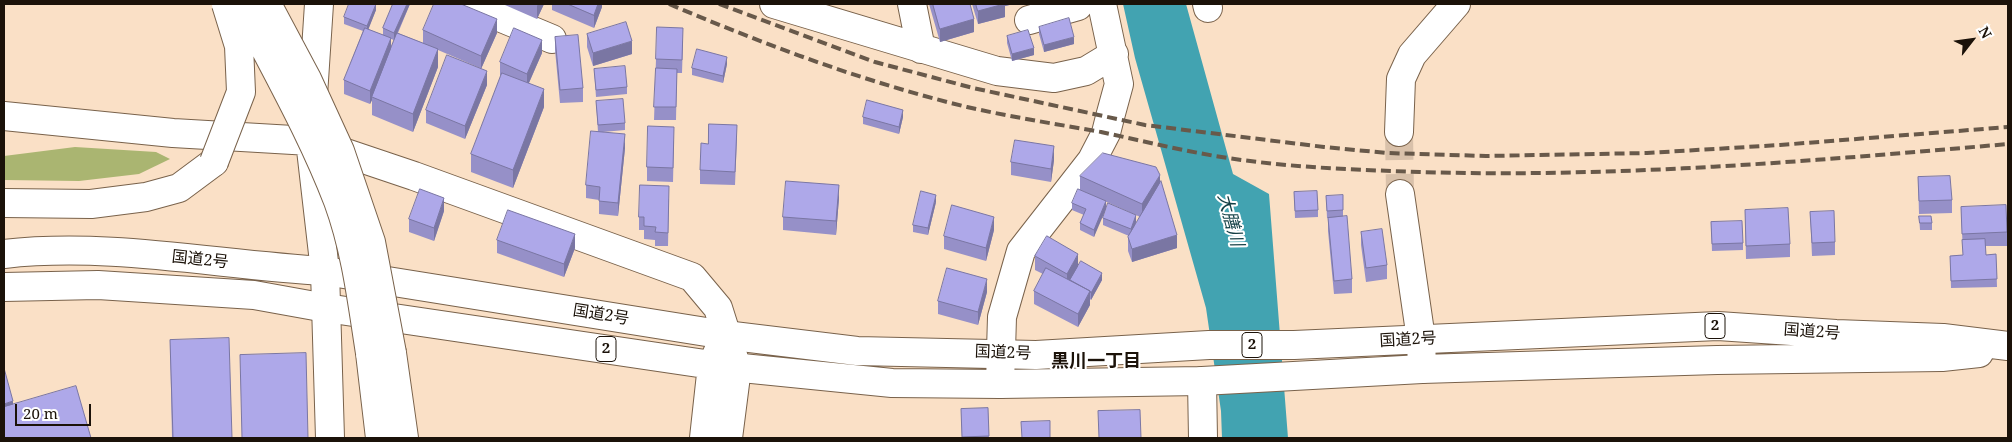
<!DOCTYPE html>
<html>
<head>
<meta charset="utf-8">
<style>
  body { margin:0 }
  #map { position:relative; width:2012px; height:442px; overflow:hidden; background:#fae0c6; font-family:"Noto Serif",serif }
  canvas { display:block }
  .frame { position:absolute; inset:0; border:5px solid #1b1209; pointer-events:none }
  .north { position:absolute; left:1947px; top:15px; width:50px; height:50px; -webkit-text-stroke:4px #fff; paint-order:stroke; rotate:60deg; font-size:14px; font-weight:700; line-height:20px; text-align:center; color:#1b1209 }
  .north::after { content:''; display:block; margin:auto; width:18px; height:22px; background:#1b1209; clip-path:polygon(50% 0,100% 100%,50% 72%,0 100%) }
  .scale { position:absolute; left:15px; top:404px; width:76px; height:22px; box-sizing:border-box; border:2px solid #1b1209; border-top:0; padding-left:6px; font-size:15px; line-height:18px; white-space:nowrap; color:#1b1209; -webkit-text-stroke:4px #fff; paint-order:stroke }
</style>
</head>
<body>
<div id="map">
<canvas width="2012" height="442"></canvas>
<div class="frame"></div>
<div class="north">N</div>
<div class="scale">20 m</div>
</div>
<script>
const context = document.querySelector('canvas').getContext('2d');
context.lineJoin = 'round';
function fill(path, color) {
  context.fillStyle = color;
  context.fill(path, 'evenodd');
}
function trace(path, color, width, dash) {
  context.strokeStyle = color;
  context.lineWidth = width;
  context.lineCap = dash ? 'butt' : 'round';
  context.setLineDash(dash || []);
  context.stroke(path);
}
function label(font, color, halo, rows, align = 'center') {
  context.font = font + ' "Noto Serif","Noto Sans JP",serif';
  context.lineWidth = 4;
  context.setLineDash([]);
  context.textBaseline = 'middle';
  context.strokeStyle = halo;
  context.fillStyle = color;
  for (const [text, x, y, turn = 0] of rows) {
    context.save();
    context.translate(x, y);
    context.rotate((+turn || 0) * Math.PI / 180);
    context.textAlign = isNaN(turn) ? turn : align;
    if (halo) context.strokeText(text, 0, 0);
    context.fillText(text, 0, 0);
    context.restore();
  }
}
const forest = new Path2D(`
  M75 147 156 152 170 159 139 174 79 181 4 180V156Z`);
const water = new Path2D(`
  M1123 4H1186L1233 174 1269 194 1288 438H1222L1221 411 1206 308 1135 58Z`);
const minorTunnel = new Path2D(`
  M1399 132 1400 194`);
const minor = new Path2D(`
  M319 4 310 141 325 271 330 438
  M468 4 552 39
  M774 4 997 71 1054 78 1086 71 1114 54
  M912 4 921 49
  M1207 4 1208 8
  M1029 20 1078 6 1077 4
  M4 116 173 133 310 141 414 176 692 277 718 308 737 368 728 438
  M1399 132 1401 79 1412 55 1456 4
  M1400 194 1421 339 1422 369
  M1202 381 1203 438
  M1000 384 1002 317 1021 251 1092 160 1106 133 1110 117 1119 84 1102 4`);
const highway = new Path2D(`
  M4 203 91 204 146 197 179 188 214 162
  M4 254C111 242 218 265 325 271L725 335 857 351 1036 355 1209 345H1294L1718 326 1836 334 1943 338 2008 346
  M4 287 98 285 254 295 326 308 712 365 892 383 1000 384 1202 381 1422 369 1717 360 1942 357 1979 353
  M370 353 380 438
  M392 353 404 438
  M704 438 712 365 719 349`);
const rail = new Path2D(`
  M669 4C766 45 864 82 967 107 1011 117 1056 124 1101 132 1148 142 1195 154 1242 160 1301 168 1361 170 1420 172 1617 178 1813 161 2008 144
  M719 4 875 62 973 88 1145 125 1324 147 1387 153 1486 156 1647 153 1780 145 2008 127`);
const highwayBridge = new Path2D(`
  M242 4C275 69 312 133 338 201 356 250 362 302 370 353
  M267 4 307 79 340 151 371 242 392 353
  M214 162 241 92 239 46 226 4`);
const wall = new Path2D(`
  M376 4V10L368 29 383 35V28L393 4H410L398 33 423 43V30L497 33 481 69 487 85 465 139 426 123V110L480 68 438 50V67L413 132 372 115V100L370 104 344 94V80L363 31 344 24V17ZM391 39 394 40 391 48Z
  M505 4H544L537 19 505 5Z
  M552 4H602V7L594 28 552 10Z
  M929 4H970L974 32 940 42Z
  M972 4H1014L1005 6V17L978 24Z
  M1039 27 1074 44 1044 52 1039 34Z
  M587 34 632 54 593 66 587 47Z
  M1007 36 1034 55 1012 61 1007 43Z
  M555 37 583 88V102L560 103 555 50Z
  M683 41 682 73H677L676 120H654L656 59Z
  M542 53 529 83 544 107 513 188 471 172V154L501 75H500V62Z
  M727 64 723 83 692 75V68Z
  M594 69 627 87V94L596 97Z
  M596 101 625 123V130L603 132 625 148 618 216 599 214V200L586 198V185L598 132Z
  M863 117H903L899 134 863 124Z
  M737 138 735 185 700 184V170L708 144Z
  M674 140 673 182 647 181V167Z
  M1054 160 1051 182 1011 175V162Z
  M1080 176 1160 182 1177 248 1132 262 1128 251V237L1129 236 1103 225V218L1136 215 1080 190ZM1136 215 1140 217 1135 226 1136 222Z
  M1918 177 1952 200V213L1919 214Z
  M1294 192 1318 210V217L1295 218Z
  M1326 196 1343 210V216L1352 279V293L1334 294 1328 231V218H1327Z
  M839 198 836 235 783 230V217Z
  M669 199 668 246H655V240L644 239V230H639V217Z
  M1106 201 1094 237 1080 230V223L1084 215 1072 210V203Z
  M936 202 928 235 913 232V225Z
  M1961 207 2007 232V246H1985L1986 255 1996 254 1997 287 1951 288 1950 256 1963 255Z
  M1745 210 1790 244V257L1746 259Z
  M444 211 434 241 409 232V219Z
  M1810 212 1835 242V255L1812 256Z
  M1919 216 1932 223V230H1920Z
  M1711 222 1743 243V250L1712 251Z
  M994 230 986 261 944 249V236Z
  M1361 232 1387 265V279L1366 282 1361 245Z
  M497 240 575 248 564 277 497 253Z
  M1035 256 1078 266 1102 280 1091 300 1090 299V305L1078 327 1034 304V291L1043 274 1035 270Z
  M987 292 978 325 938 314V301Z
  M170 340 232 438H172Z
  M988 408 989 438H962L961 409Z`);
const shadedWall = new Path2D(`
  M376 4V10L367 33V26Z
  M407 4H410L394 40V33Z
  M538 4H544L537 19V6Z
  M598 4H602V7L594 28V15Z
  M1002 4H1014L1005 6V17L978 24V11Z
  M497 19V33L481 69V56Z
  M974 19V32L940 42V29Z
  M1074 37V44L1044 52V45Z
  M391 38V52L372 97V100L370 104V91Z
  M542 40V53L527 87V74Z
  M632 41V54L593 66V53Z
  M1034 48V55L1012 61V54Z
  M438 49V67L413 132V114Z
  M727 57V64L723 83V76Z
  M487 71V85L465 139V126Z
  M544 89V107L513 188V170Z
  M903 110V117L899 134V127Z
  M625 134V148L618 216V203Z
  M1054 146V160L1051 182V169Z
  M1160 175V188L1142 218V204Z
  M839 185V198L836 235V221Z
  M936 195V202L928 235V228Z
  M444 198V211L434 241V228Z
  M1106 201V209L1094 237V230Z
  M1136 215V222L1131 236V229Z
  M994 217V230L986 261V248Z
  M575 234V248L564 277V264Z
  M1177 235V248L1132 262V249Z
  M1078 254V267L1067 288V274Z
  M1102 273V280L1091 300V293Z
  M987 279V292L978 325V312Z
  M1090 291V305L1078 327V314Z
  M13 401V419L4 422V404Z`);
const building = new Path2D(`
  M349 4H376L367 26 344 17Z
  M393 4H407L394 33 383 28Z
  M434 4H461L497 19 481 56 423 30Z
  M568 4H598L594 15Z
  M933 4H970L974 19 940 29Z
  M976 4H1004L978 11Z
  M1069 18 1074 37 1044 45 1039 27Z
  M626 22 632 41 593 53 587 34Z
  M657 27 683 28 682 60 656 59Z
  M365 28 391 38 370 91 344 80Z
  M514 28 542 40 527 74 500 62Z
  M1028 30 1034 48 1012 54 1007 36Z
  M397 33 438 49 413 114 372 97Z
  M578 35 583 88 560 90 555 37Z
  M697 49 727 57 723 76 692 68Z
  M447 55 487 71 465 126 426 110Z
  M625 66 627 87 596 90 594 69Z
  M656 68 677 69 676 107H654Z
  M502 73 544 89 513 170 471 154Z
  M623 99 625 123 598 125 596 101Z
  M867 100 903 110 899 127 863 117Z
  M709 124 737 125 735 172 700 170 701 143 708 144Z
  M648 126 674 127 673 168 647 167Z
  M591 131 625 134 618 203 599 201 600 187 586 185Z
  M1015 140 1054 146 1051 169 1011 162Z
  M1103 153 1156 167 1160 175 1142 204 1080 176Z
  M1950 176 1952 200 1919 201 1918 177Z
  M786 181 839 185 836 221 783 217Z
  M1161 181 1177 235 1132 249 1128 237Z
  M640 185 669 186 668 233 655 232 656 227 644 226V217H639Z
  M420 189 444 198 434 228 409 219Z
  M1078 189 1106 201 1094 230 1080 223 1086 209 1072 203Z
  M921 191 936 195 928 228 913 225Z
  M1317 191 1318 210 1295 211 1294 192Z
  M1343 195V210L1327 211 1326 196Z
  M1108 203 1136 215 1131 229 1103 218Z
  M952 205 994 217 986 248 944 236Z
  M2006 205 2007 232 1962 234 1961 207Z
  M1788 208 1790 244 1746 246 1745 210Z
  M508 210 575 234 564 264 497 240Z
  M1834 211 1835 242 1812 243 1810 212Z
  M1347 216 1352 279 1334 281 1328 218Z
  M1919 216H1931L1932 223H1920Z
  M1742 221 1743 243 1712 244 1711 222Z
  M1382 229 1387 265 1366 268 1361 232Z
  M1047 236 1078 254 1067 274 1035 256Z
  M1985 239 1986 255 1996 254 1997 279 1951 281 1950 256 1963 255 1962 240Z
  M1081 261 1102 273 1091 293 1090 291 1070 280Z
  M947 268 987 279 978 312 938 301Z
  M1046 268 1090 291 1078 314 1034 291Z
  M229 338 232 438H173L170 340Z
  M306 353 308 438H242L240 355Z
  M4 368 13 401 4 404Z
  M76 386 91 438H4V407Z
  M988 408 989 436 962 437 961 409Z
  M1140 410 1141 438H1099L1098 411Z
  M1050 421V438H1022L1021 422Z`);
const shields = [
  [1715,326,20],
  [1252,345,20],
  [606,349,20]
];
const shieldNames = [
  ["2",1715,326],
  ["2",1252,345],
  ["2",606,349]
];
const streetNames = [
  ["国道2号",200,260,6],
  ["国道2号",601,315,9],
  ["国道2号",1812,332,4],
  ["国道2号",1408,340,-3],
  ["国道2号",1003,353,2]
];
const waterNames = [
  ["大膳川",1230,220,75]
];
const neighbourhoodNames = [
  ["黒川一丁目",1096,362]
];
fill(forest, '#aab571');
fill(water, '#42a3b1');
trace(minorTunnel, '#d9c1aa', 28, [28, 14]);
trace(minor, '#79624b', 30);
trace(highway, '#79624b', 30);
trace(minor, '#fff', 28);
trace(highway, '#fff', 28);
trace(rail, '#68594a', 4, [10, 5]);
trace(highwayBridge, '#79624b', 30, []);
trace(highwayBridge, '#fff', 28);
fill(wall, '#9690c8');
fill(shadedWall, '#7a76a3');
fill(building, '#aea8e9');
trace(building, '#7a76a3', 1);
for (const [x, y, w] of shields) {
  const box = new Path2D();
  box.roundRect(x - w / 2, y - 12.5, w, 25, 4);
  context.fillStyle = '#fff';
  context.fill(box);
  trace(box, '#1b1209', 1);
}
label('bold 15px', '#1b1209', null, shieldNames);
label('16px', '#1b1209', '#fff', streetNames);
label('italic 18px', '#133f45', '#fff', waterNames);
label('bold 18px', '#1b1209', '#fff', neighbourhoodNames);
</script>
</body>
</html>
